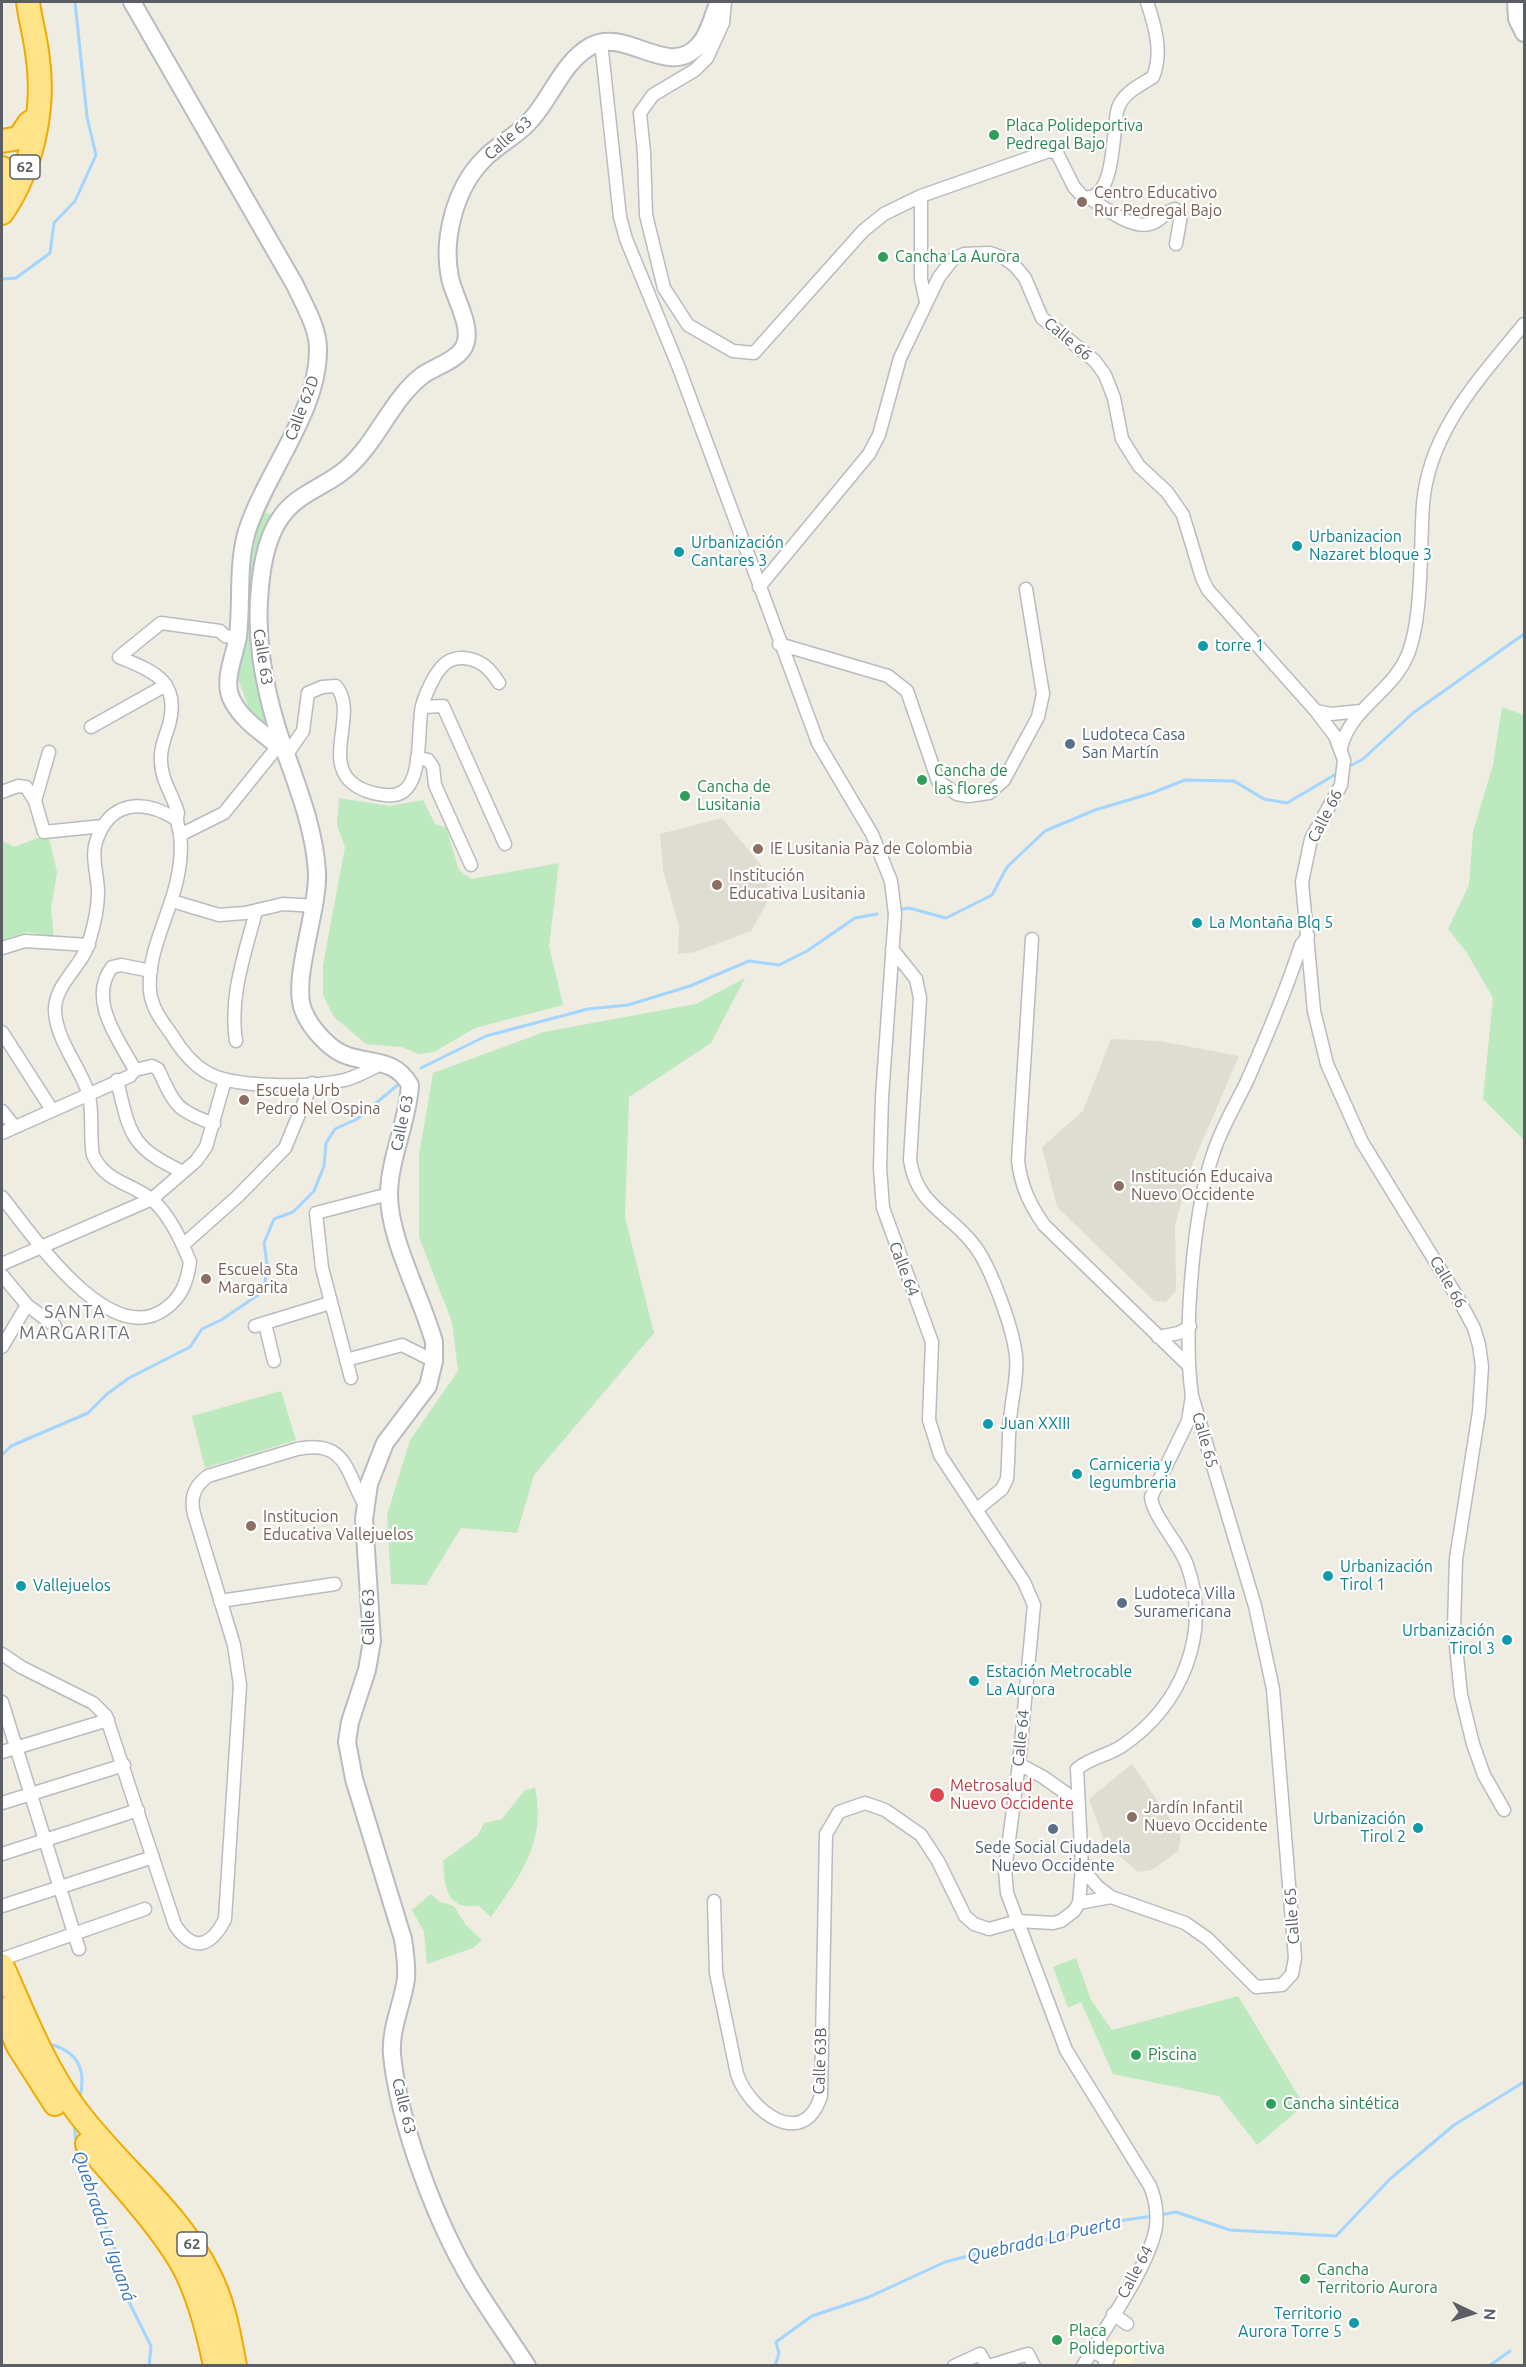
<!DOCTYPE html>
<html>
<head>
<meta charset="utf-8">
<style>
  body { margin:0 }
  #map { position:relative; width:1526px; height:2367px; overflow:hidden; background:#efece2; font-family:Ubuntu,sans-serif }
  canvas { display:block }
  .frame { position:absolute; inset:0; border:3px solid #5b5f65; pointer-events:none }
  .north { position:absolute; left:1442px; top:2283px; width:60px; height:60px; -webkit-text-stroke:4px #fff; paint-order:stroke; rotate:94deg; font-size:16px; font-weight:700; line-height:24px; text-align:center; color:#5b5f65 }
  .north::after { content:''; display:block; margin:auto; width:21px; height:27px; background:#5b5f65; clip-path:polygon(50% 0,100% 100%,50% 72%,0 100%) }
</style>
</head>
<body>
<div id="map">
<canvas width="1526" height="2367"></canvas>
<div class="frame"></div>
<div class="north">N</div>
</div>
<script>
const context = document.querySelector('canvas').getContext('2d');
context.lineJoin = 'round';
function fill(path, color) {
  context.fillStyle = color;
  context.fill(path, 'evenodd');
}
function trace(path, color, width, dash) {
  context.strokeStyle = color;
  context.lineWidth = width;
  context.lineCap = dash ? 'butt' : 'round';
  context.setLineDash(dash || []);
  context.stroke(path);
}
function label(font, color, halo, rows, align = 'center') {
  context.font = font + ' Ubuntu,sans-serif';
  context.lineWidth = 4.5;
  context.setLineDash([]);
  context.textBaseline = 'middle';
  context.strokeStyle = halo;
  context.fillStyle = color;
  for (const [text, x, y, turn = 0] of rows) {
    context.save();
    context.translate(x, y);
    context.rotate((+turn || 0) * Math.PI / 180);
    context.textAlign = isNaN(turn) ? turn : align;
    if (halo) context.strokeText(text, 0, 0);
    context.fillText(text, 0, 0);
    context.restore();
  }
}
const commercial = new Path2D(`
  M1114 2338 1138 2352 1131 2365 1097 2366Z`);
const education = new Path2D(`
  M722 818 765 870 769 899 751 931 695 952 678 954 679 926 663 870 660 834Z
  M1111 1039 1159 1041 1239 1056 1192 1165 1175 1225 1176 1291 1166 1302 1154 1301 1057 1207 1042 1147 1083 1111Z
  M1132 1764 1181 1835 1178 1851 1152 1870 1138 1872 1105 1843 1089 1799Z`);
const green = new Path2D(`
  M262 511 271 515 264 532 253 593 250 597C249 567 253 540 262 511Z
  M250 599 255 602 268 718 263 725 251 714 237 676Z
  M1502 707 1524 715V1140L1483 1099 1493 998 1467 953 1448 929 1469 885 1473 832 1493 765Z
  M339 798 389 806 423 800 435 824 446 827 459 870 471 879 559 863 549 946 563 1005 475 1028 434 1052 419 1054 402 1047 366 1044 334 1017 323 995V965L345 847 337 825Z
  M48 834 57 872 51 909 54 938 28 932 2 940V841L14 847Z
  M745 978 711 1043 629 1097 625 1217 654 1333 534 1475 517 1533 461 1528 426 1585 391 1584 387 1515 410 1440 458 1371 452 1322 419 1237V1155L433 1073 544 1032 696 1004Z
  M281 1391 296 1440 205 1468 192 1416Z
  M535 1787C546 1842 522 1873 491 1917L479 1906C474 1905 469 1907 465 1906 443 1902 445 1878 443 1861L478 1835 484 1823 502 1819 524 1791Z
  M431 1894 440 1902 454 1906 466 1925 482 1940 473 1948 427 1964 424 1932 412 1910Z
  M1076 1958 1091 2000 1112 2030 1238 1996 1304 2105 1257 2145 1219 2096 1113 2074 1081 2002 1068 2008 1053 1967Z`);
const stream = new Path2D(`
  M2 279 16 278 50 253 54 223 75 201 96 155 87 117 75 2
  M1352 765 1363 759 1413 713 1524 634
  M897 910 909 908 946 918 992 895 1007 867 1045 831 1095 810 1152 793 1185 780 1234 781 1264 799 1287 803 1336 774
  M421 1068 486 1036 588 1009 628 1005 690 986 749 961 779 965 807 951 855 918 877 914
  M2 1455 11 1446 88 1413 107 1394 129 1378 190 1347 202 1329 221 1320 264 1291 267 1264 264 1243 274 1219 293 1212 314 1191 324 1166 326 1143 335 1129 357 1119 400 1083
  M46 2043C76 2050 87 2067 80 2097
  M74 2121 77 2156 117 2254 129 2302 151 2346 149 2366
  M1160 2215 1176 2212 1230 2230 1336 2236 1390 2179 1454 2125 1524 2082
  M776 2342 812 2316 869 2297 945 2262 995 2249 1062 2237 1097 2224 1153 2216
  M775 2366 779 2353 776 2343
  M1489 2366 1510 2351`);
const street = new Path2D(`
  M725 2 723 23 707 58 695 70 653 95 640 113 644 153 646 215 664 288 688 325 733 351 754 353 863 231 884 214 921 196V279L926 302
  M601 42 620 217 626 239 679 368 818 743 872 834 891 881 895 914 882 1097 880 1168 883 1208 932 1342 929 1420 940 1455 1024 1582 1034 1605 1019 1764 1005 1870 1007 1893 1066 2050 1150 2186C1156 2200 1159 2220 1154 2236 1141 2279 1106 2325 1083 2366
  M921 196 1049 151 1057 153 1074 187 1083 197C1117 204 1112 125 1118 108 1123 93 1140 85 1153 77 1163 52 1155 26 1147 2
  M1089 198C1106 208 1135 233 1155 222 1163 218 1166 211 1175 209L1181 215 1176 244
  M759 587 869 454 879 435 900 358 939 277 953 259 964 254 990 253 1004 258 1015 266 1025 278 1042 318 1095 361 1105 375 1114 398 1122 439 1139 466 1167 492 1183 515 1202 578 1208 590 1316 711 1335 736 1344 760 1341 785 1311 839 1302 882 1314 1011 1327 1064 1362 1142 1459 1300 1474 1328 1479 1345 1482 1366 1479 1412 1456 1559 1454 1626 1461 1695 1473 1744 1484 1775 1504 1810
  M237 638 225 636 220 631 161 623 119 657C152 671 181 680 169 725 165 738 160 748 161 761 161 780 173 795 178 813 175 821 179 826 180 835 182 849 180 866 177 880 169 917 147 952 150 991 152 1009 162 1021 172 1035 181 1050 191 1063 206 1072 233 1089 314 1087 345 1080 359 1076 371 1069 383 1063
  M779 644 888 676 907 691 938 781 957 794 968 796 989 793 1004 780 1038 717 1043 694 1026 589
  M422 707 443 706 505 844
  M1316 711 1331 714 1361 711
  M91 727 166 685
  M1341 748C1350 708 1393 692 1408 654 1423 616 1420 546 1423 504 1429 431 1480 378 1524 324
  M287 754 303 731 308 693 322 687 336 686C358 712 324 758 351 782 360 790 374 794 385 795 427 801 416 731 422 706 425 695 430 685 435 676 442 665 449 657 464 658 482 660 490 669 499 683
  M417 758 428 760 433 767 435 785 471 865
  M2 792 18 786 26 787 35 801 44 832 103 826
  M35 801 49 752
  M180 835 224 813 278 746
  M172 901 219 915 245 913 283 904 316 906
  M1032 939 1018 1161C1021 1186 1030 1205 1044 1225L1187 1364
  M2 948 25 941 89 945
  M892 949 916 979 920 998 910 1160C917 1206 949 1212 974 1245 991 1267 1013 1328 1016 1356 1018 1375 1013 1392 1011 1411 1008 1433 1009 1456 1007 1479L1002 1489 976 1510
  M2 1032 52 1110
  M236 1041C229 996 245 954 256 911
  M135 1070C119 1040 87 1000 112 967L121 965 151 971
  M117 1080C130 1135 130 1147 183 1172
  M2 1111 14 1126
  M2 1133 130 1076 135 1070 152 1066 158 1069C175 1105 175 1110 214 1124
  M2 1197C31 1233 109 1350 165 1309 182 1297 187 1282 190 1262 182 1242 169 1213 151 1199 131 1183 105 1182 93 1155 89 1135 94 1110 88 1092 79 1066 56 1039 55 1011 54 984 83 966 89 942 94 926 98 909 98 892 98 877 91 856 96 842 109 801 143 798 176 819
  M183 1245 238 1196 285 1148 312 1083
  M2 1264 152 1199 196 1161 206 1147 225 1080
  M2 1275 27 1305 55 1326
  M265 1324 274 1361
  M255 1326 330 1303
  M1158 1337 1179 1333 1190 1326
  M2 1347 27 1305
  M346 1360 402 1345 434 1361
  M351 1378 322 1268 316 1213 389 1194
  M220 1601 335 1584
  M2 1654 21 1667 93 1703 106 1716 175 1925C193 1953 211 1947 225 1919L240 1685 234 1645 194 1514C190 1498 194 1486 208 1476L297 1449C348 1439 346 1474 365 1505
  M2 1702 79 1949
  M2 1752 108 1720
  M1019 1764 1043 1777 1077 1801
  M2 1803 124 1765
  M2 1854 138 1810
  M1082 1868 1098 1887 1111 1897 1185 1923 1208 1939 1256 1987 1282 1985 1292 1974 1295 1958 1273 1689 1255 1606 1192 1396C1183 1334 1193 1211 1214 1151 1222 1127 1236 1104 1247 1081 1267 1036 1286 991 1301 945L1308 936
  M714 1901 716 1973 737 2074C749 2110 803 2152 821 2096L826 1834 839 1812 865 1803 885 1810 921 1835 938 1861 965 1916 974 1924 989 1929 1018 1921 1053 1923 1061 1921 1074 1911 1079 1903 1082 1868 1077 1769C1091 1757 1107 1756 1122 1746 1181 1706 1212 1634 1187 1565 1179 1543 1153 1517 1151 1497L1188 1421 1192 1396
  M1079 1903 1111 1897
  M2 1906 153 1857
  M5 1958 145 1909
  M1113 2314 1127 2324
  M1091 2351 1108 2359 1104 2366
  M954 2366 980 2354 987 2366
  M989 2366 1028 2354 1034 2366`);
const secondary = new Path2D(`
  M132 2 295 285C304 305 318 327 318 349 319 411 265 474 247 531 237 565 242 601 238 636 235 656 221 682 233 702 245 724 267 735 285 752
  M1516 2 1517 19 1524 33
  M527 2366C509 2338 489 2310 472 2282 436 2222 399 2124 392 2055 390 2028 402 2006 406 1979 407 1966 405 1952 403 1939L354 1779 347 1742 350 1722 367 1670 372 1641 364 1519 369 1484 385 1443 428 1386 434 1361V1342C422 1298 388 1237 389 1193 390 1156 408 1121 410 1085 395 1059 373 1064 348 1056 331 1051 311 1029 304 1012 290 983 319 910 317 872 314 822 292 774 277 728 263 681 255 636 260 587 262 564 266 540 279 520 296 493 324 488 346 469 377 443 391 399 423 375 436 366 456 361 464 347 474 328 454 297 450 278 442 239 455 188 484 159 497 145 515 137 528 123 551 100 561 63 591 46 626 27 668 79 698 46 710 34 712 16 719 2`);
const highway = new Path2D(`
  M2 141 19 138 29 123 37 118
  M2 168 5 182 2 193
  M2 213C33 168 46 106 37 52 35 35 30 19 28 2
  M2 1965C24 2014 43 2064 74 2107 116 2165 177 2209 209 2274 224 2303 229 2334 235 2366
  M2 2009 18 2046 55 2104
  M87 2144C119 2183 156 2220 182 2264 199 2295 208 2331 215 2366`);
const markers = [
  [994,135,6,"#2e9e5b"],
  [1082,202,6,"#8d6e63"],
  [883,257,6,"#2e9e5b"],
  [1297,546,6,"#0f9aa8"],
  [679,552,6,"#0f9aa8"],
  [1203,646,6,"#0f9aa8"],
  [1070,744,6,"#5c6f8a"],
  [922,780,6,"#2e9e5b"],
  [685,796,6,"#2e9e5b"],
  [758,849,6,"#8d6e63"],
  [717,885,6,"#8d6e63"],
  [1197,923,6,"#0f9aa8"],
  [244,1100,6,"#8d6e63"],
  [1119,1186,6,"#8d6e63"],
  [206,1279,6,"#8d6e63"],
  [988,1424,6,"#0f9aa8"],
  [1077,1474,6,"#0f9aa8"],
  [251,1526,6,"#8d6e63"],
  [1328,1576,6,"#0f9aa8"],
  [21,1586,6,"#0f9aa8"],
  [1122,1603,6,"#5c6f8a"],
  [1507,1640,6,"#0f9aa8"],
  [974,1681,6,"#0f9aa8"],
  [937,1795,8,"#e0444e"],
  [1132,1817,6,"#8d6e63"],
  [1418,1828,6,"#0f9aa8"],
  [1053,1829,6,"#5c6f8a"],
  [1136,2055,6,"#2e9e5b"],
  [1271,2104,6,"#2e9e5b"],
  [1305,2279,6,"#2e9e5b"],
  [1354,2323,6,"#0f9aa8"],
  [1057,2340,6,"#2e9e5b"]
];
const shields = [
  [25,167,30],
  [192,2244,30]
];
const shieldNames = [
  ["62",25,167],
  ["62",192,2244]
];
const leisureNames = [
  ["Placa Polideportiva",1006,126],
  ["Pedregal Bajo",1006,144],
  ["Cancha La Aurora",895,257],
  ["Cancha de",934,771],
  ["las flores",934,789],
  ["Cancha de",697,787],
  ["Lusitania",697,805],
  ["Piscina",1148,2055],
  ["Cancha sintética",1283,2104],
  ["Cancha",1317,2270],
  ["Territorio Aurora",1317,2288],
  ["Placa",1069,2331],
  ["Polideportiva",1069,2349]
];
const streetNames = [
  ["Calle 63",508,138,-41],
  ["Calle 66",1068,339,40],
  ["Calle 62D",302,408,-69],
  ["Calle 63",263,657,81],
  ["Calle 66",1325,816,-63],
  ["Calle 63",402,1123,-78],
  ["Calle 64",904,1269,69],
  ["Calle 66",1448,1282,60],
  ["Calle 65",1205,1440,74],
  ["Calle 63",369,1617,-90],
  ["Calle 64",1021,1738,-84],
  ["Calle 65",1292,1916,-94],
  ["Calle 63B",820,2061,-88],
  ["Calle 63",404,2106,76],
  ["Calle 64",1135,2272,-62]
];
const educationNames = [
  ["Centro Educativo",1094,193],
  ["Rur Pedregal Bajo",1094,211],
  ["IE Lusitania Paz de Colombia",770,849],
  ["Institución",729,876],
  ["Educativa Lusitania",729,894],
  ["Escuela Urb",256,1091],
  ["Pedro Nel Ospina",256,1109],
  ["Institución Educaiva",1131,1177],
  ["Nuevo Occidente",1131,1195],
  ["Escuela Sta",218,1270],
  ["Margarita",218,1288],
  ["Institucion",263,1517],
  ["Educativa Vallejuelos",263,1535],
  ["Jardín Infantil",1144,1808],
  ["Nuevo Occidente",1144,1826]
];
const cultureNames = [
  ["Urbanizacion",1309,537],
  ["Nazaret bloque 3",1309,555],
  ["Urbanización",691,543],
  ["Cantares 3",691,561],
  ["torre 1",1215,646],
  ["La Montaña Blq 5",1209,923],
  ["Juan XXIII",1000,1424],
  ["Carniceria y",1089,1465],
  ["legumbreria",1089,1483],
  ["Urbanización",1340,1567],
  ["Tirol 1",1340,1585],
  ["Vallejuelos",33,1586],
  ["Urbanización",1495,1631,"right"],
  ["Tirol 3",1495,1649,"right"],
  ["Estación Metrocable",986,1672],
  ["La Aurora",986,1690],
  ["Urbanización",1406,1819,"right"],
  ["Tirol 2",1406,1837,"right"],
  ["Territorio",1342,2314,"right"],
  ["Aurora Torre 5",1342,2332,"right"]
];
const serviceNames = [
  ["Ludoteca Casa",1082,735],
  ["San Martín",1082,753],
  ["Ludoteca Villa",1134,1594],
  ["Suramericana",1134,1612],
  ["Sede Social Ciudadela",1053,1848,"center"],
  ["Nuevo Occidente",1053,1866,"center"]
];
const healthNames = [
  ["Metrosalud",950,1786],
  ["Nuevo Occidente",950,1804]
];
const neighbourhoodNames = [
  ["SANTA",75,1312],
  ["MARGARITA",75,1333]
];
const waterNames = [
  ["Quebrada La Iguaná",104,2226,71],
  ["Quebrada La Puerta",1044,2239,-13]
];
fill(commercial, '#fff6d7');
fill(education, '#dfdcd1');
fill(green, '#bce9bd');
trace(stream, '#a2d5ff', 3);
trace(street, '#b8bbc0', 15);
trace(secondary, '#b8bcc2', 20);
trace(highway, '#f1aa00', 26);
trace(street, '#fff', 12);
trace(secondary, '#fff', 16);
trace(highway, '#ffe389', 22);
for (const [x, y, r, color] of markers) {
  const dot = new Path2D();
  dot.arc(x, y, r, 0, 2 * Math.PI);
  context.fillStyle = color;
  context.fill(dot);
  trace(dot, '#fff', 2);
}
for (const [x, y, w] of shields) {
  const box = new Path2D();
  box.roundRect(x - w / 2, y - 12, w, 24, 4.5);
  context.fillStyle = '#fff';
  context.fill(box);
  trace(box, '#5b5f65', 1.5);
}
label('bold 15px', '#5b5f65', null, shieldNames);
label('16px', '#27864d', '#fff', leisureNames, 'left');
label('16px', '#5b5f65', '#fff', streetNames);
label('16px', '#785e54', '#fff', educationNames, 'left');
label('16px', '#0d838f', '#fff', cultureNames, 'left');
label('16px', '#4e5e75', '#fff', serviceNames, 'left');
label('16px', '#be3a42', '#fff', healthNames, 'left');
context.letterSpacing = '1.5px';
label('18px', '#6c7177', '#fff', neighbourhoodNames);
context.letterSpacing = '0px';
label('italic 18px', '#3574bc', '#fff', waterNames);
</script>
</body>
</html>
